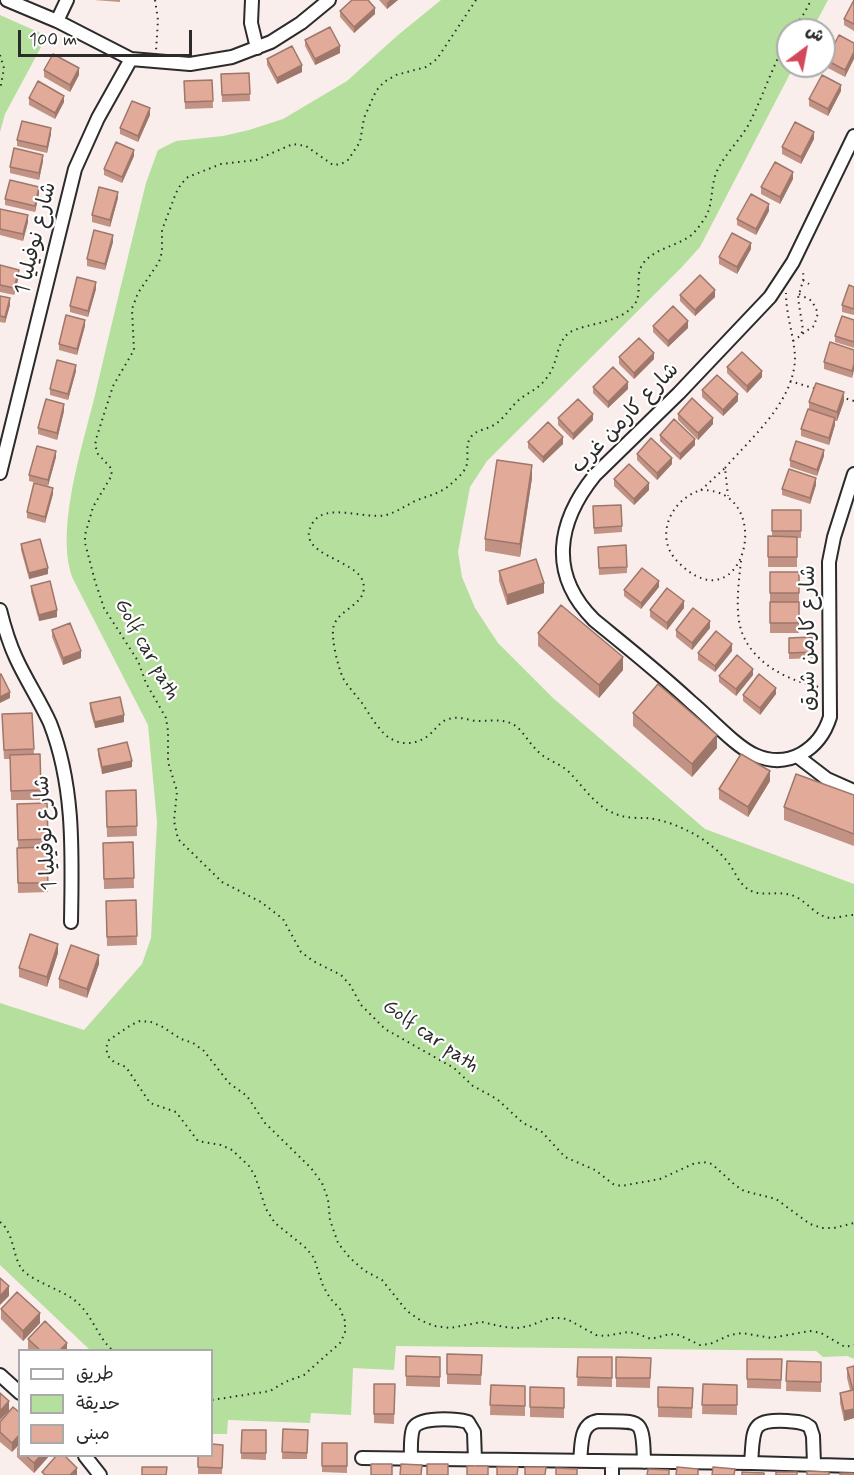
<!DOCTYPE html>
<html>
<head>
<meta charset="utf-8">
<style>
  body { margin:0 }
  #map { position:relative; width:854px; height:1475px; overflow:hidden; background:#f9eeeb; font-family:Mynerve,"Playpen Sans Arabic",sans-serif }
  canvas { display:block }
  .legend { position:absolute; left:18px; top:1349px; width:195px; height:108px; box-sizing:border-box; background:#fff; border:2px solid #aaa; margin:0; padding:8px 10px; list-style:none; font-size:18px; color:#2b2b2b }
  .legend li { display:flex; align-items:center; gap:12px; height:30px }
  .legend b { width:30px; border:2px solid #aaa }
  .north { position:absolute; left:776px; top:18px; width:60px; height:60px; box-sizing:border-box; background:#fff; border:2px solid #aaa; border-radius:50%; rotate:32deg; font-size:16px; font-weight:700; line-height:24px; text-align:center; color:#2b2b2b }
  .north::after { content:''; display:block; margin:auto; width:21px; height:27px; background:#d1495b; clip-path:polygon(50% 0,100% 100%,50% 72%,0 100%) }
  .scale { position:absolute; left:18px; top:30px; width:174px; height:27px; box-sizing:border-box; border:3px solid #2b2b2b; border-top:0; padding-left:8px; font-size:18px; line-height:21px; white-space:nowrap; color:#2b2b2b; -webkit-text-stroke:4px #fff; paint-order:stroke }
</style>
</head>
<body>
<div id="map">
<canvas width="854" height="1475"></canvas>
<ul class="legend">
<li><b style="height:8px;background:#fff"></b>طريق</li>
<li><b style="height:16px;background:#b5df9c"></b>حديقة</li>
<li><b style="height:16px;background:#e2aa99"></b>مبنى</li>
</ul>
<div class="north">ش</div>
<div class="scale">100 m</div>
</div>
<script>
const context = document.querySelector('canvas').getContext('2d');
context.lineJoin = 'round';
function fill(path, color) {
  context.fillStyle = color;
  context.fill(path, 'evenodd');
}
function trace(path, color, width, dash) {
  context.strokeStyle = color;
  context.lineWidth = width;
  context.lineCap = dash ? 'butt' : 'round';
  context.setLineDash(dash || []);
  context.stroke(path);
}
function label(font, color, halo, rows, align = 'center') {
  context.font = font + ' Mynerve,"Playpen Sans Arabic",sans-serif';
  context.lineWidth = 4.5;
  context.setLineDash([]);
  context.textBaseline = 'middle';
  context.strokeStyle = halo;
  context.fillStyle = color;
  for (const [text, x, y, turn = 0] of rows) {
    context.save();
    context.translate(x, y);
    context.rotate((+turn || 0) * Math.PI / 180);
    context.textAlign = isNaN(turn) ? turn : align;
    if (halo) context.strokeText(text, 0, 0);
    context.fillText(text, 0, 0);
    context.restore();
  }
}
const green = new Path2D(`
  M441 0H828L812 30H788V66H794L700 247 680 269 487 461 470 487 458 552 462 577 475 608 498 643 553 698 705 829 854 884V1359L847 1356 823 1357 816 1351 396 1346 394 1370 353 1368 351 1415 311 1413 310 1423 228 1420 227 1434H212V1350H90L0 1265V1003L84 1030 142 964 151 938 157 822 148 725 73 579C54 530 84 442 96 391 112 322 129 252 146 183L158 150 176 141 223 136 249 130 283 119 347 81 398 35Z
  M0 15 47 36 5 114 0 132Z`);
const path = new Path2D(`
  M155 0 158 20 156 51
  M476 0 437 59 426 67 396 75 384 82 376 91 364 118 360 142 348 160 341 164 333 165 306 146 293 144 256 160 221 164 188 177 181 184 176 193 162 230V252L159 262 138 293 132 309 134 350 113 386 97 436 95 445 98 454 110 467 112 475 93 507 85 535V543L95 581 104 608 138 661 146 683 166 718 168 731V762L177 791 174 821 178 839 222 882 261 902 283 919 301 952 313 961 341 975 350 985 361 1005 385 1029 454 1068 473 1086 497 1099 523 1123 542 1132 565 1157 595 1170 613 1184 621 1186 660 1179 693 1164 703 1162 712 1164 735 1185 744 1191 776 1199 810 1224 822 1228H834L854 1223
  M793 30 805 12 811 0
  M788 38C773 65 763 96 749 124 740 140 726 153 718 169 709 186 715 205 703 221 698 228 693 235 687 238 671 248 650 250 641 267 635 280 643 293 634 305 617 327 574 322 564 338 555 351 558 365 545 380 538 389 529 392 520 399 510 407 504 420 492 426 485 430 476 430 471 437 464 446 470 457 466 467 463 474 455 480 450 485 439 494 427 496 415 501 405 506 397 512 386 515 365 520 325 501 312 524 294 555 357 559 363 582 369 604 340 608 334 625 330 636 338 667 343 678 348 687 356 695 362 703 368 712 373 721 380 729 392 745 413 748 429 735 435 730 439 723 446 720 457 715 467 720 477 721 494 721 509 717 521 731 528 739 533 748 542 755 550 761 560 764 568 771 585 788 597 810 622 816 629 818 638 818 645 818 661 819 677 825 690 832 704 839 717 849 727 861 734 869 737 880 745 887 759 899 775 890 791 895 806 899 815 917 831 918 838 918 846 915 854 915
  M0 55 4 68 0 90
  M803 280 809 284
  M799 294 812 301 818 313 814 326 802 334
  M793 341 800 336 803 330 798 298 804 277 802 269
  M790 381 816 389
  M841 397 854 401
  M725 468C751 438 795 401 795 357 794 336 786 315 786 293
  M701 490C778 489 744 629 678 562 653 537 671 499 701 490Z
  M701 490 725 468 728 496
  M741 561C739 580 736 601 739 621 745 659 784 680 819 687
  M0 1222C14 1233 12 1253 21 1268 28 1279 61 1290 73 1299 92 1313 96 1335 112 1350
  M212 1400 270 1391 285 1382 304 1375 340 1343 345 1333V1321L340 1309 330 1298 323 1286 314 1258 306 1248 275 1223 266 1209 255 1176 249 1166 232 1150 221 1145 198 1141 176 1112 150 1103 126 1067 114 1062 108 1056 106 1048 109 1040 131 1025 140 1021 151 1022 161 1026 181 1039 193 1043 204 1051 229 1083 247 1096 265 1123 311 1168 322 1183 328 1199 330 1220 338 1243 350 1258 365 1271 382 1280 407 1311 420 1320 434 1326 450 1328 482 1322 504 1327 517 1328 529 1326 550 1318H558L567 1319 596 1335 605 1336 628 1332 635 1333 651 1339 670 1334 679 1335 700 1345 710 1344 730 1335 742 1333 771 1338 810 1331 821 1333 845 1347 854 1345`);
const street = new Path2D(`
  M7 0 57 21 131 59 190 64 232 57 271 42 301 23 329 0
  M252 0 251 23 257 48
  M57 21 67 0
  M854 136 793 262 770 297 679 393 595 475C557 522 548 574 594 620 627 647 661 674 692 703 709 717 736 747 755 755 789 770 820 749 830 717L829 562 834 537 854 474
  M0 473 75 169 98 118 131 59
  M0 610C4 626 9 643 16 658 26 680 40 701 50 723 75 787 72 855 71 922
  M797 756 827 779 854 791
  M0 1375 20 1393
  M85 1456 100 1475
  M362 1458 751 1463 854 1466
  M411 1459C411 1450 410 1438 413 1429 418 1416 456 1419 468 1422L474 1432 475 1460
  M580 1461C582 1446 579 1424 598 1421 641 1422 643 1416 644 1462
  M612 1462V1475
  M751 1463C754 1430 749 1419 787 1421 795 1422 803 1421 810 1427L813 1436 814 1464`);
const wall = new Path2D(`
  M94 0H120V2Z
  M379 0H398L387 9Z
  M854 0V31L844 25V19Z
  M340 11 375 14 354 33 340 17Z
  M305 40 340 53 315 65 305 46Z
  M854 43 845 77 826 67V60Z
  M267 59 302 72 277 84 267 65Z
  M44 70 79 75 70 92 44 77Z
  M249 73 250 101 222 102 221 74Z
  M212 80 213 108 185 109 184 81Z
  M841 91 828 116 809 106V99Z
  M29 98 64 102 55 119 29 105Z
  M150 115 138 142 120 134V128Z
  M51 134 47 153 17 146V140Z
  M814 139 801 164 782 154V147Z
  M134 156 122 183 104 175V169Z
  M43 161 39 180 10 173V167Z
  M793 179 780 204 761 194V187Z
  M39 194 35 212 5 205V199Z
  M118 198 110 227 92 222V215Z
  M0 209 28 222 23 241 0 235Z
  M769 211 756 235 737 225V219Z
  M113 242 105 270 87 266V259Z
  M751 249 737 274 719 264V257Z
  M0 265 19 276 14 295 0 292Z
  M854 287V315L842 312V305Z
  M96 289 88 317 70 312V306Z
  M680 295 715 297 695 316 680 301Z
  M0 296 10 305 5 323 0 322Z
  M854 320V348L835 342V336Z
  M85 326 77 355 59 350V344Z
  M653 326 688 328 668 347 653 332Z
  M854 350 852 378 824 369V362Z
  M619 357 654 359 634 379 619 364Z
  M727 367 762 377 747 393 727 373Z
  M76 371 68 400 50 395V389Z
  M593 387 628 389 608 408 593 393Z
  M702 390 738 401 723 416 702 397Z
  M844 401 837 421H835V425L829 445 801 436V429L809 410V402Z
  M64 411 57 440 38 434V428Z
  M678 414 713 424 698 440 678 420Z
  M558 418 593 420 573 440 558 425Z
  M660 435 695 445 680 460 660 441Z
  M528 442 563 444 543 463 528 448Z
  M637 454 672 464 657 480 637 460Z
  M824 456 817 476 790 467V460Z
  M56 457 48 486 29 481V475Z
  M532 478 520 557 485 551V539Z
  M614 479 649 490 634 505 614 486Z
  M816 485 810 504 782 495V489Z
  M53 494 45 523 27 518V512Z
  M593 506 622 526V532L594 534Z
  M772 510H801V538H797V567H768V536H772Z
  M21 544 48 574 29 579 21 550Z
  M598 554 627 567V573L599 575Z
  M499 571 544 593 507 605 499 581Z
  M770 572H799V633H770Z
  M31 586 57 617 39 621 31 592Z
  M659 587 641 609 624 596V590Z
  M684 608 667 630 650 617V610Z
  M710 628 692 650 676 637V630Z
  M52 630 81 658 63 665 52 637Z
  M538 633 623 670 599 698 538 646Z
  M812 637 813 658 789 659V638Z
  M732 651 715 672 698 660V653Z
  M753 675 736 696 719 682V676Z
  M776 694 760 715 743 701V695Z
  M90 703 124 722 95 728 90 710Z
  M32 713 34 754 41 790V800H11L10 759H4L2 714Z
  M633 713 717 748 692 777 633 726Z
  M98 749 132 767 102 774 98 755Z
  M770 781 748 817 719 799V789Z
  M136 790 137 836 107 837 106 791Z
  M854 795V846L784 820V807Z
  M17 804 48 839V849H47L48 892 18 893 17 848H18Z
  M133 842 134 888 104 889 103 843Z
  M136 900 137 945 107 946 106 901Z
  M58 953 47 987 19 977V968Z
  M99 964 87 998 59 988V979Z
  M1 1309 40 1323 23 1341 1 1319Z
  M28 1339 67 1350H30L28 1349Z
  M447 1354 482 1355 481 1385 447 1384Z
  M406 1356 440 1357V1387L406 1386Z
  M578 1357H612V1387L577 1386Z
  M616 1357 651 1358 650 1388 616 1387Z
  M747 1359H782L781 1389 747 1388Z
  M787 1361 821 1362V1392L786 1391Z
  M854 1366V1418L844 1421 840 1403V1393L850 1390 847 1378V1368Z
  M374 1384H395L394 1424 374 1423Z
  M703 1384 737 1385V1415L702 1414Z
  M491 1385 525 1386V1416L490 1415Z
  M530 1387 564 1388V1418L530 1417Z
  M658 1387 693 1388 692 1418 658 1417Z
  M13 1407 12 1452 0 1442V1422Z
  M283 1429 308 1430 307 1459H282Z
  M242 1430H266V1460L241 1459Z
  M322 1443H347V1473L322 1472Z
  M20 1445V1455H50L34 1473 17 1457V1448Z
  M223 1445 222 1474H198V1455Z`);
const shadedWall = new Path2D(`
  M390 0H398L387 9V3Z
  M375 8V14L354 33V27Z
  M340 46V53L315 65V59Z
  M854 52V59L845 77V70Z
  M302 65V72L277 84V78Z
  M79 68V75L70 92V85Z
  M841 85V91L828 116V109Z
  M64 96V102L55 119V113Z
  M150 108V115L138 142V136Z
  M51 128V134L47 153V147Z
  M814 132V139L801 164V157Z
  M134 150V156L122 183V177Z
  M43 155V161L39 180V173Z
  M793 172V179L780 204V197Z
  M39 187V194L35 212V206Z
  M118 192V198L110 227V220Z
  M769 204V211L756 235V229Z
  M28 215V222L23 241V234Z
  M113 235V242L105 270V264Z
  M751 243V249L737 274V267Z
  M19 270V276L14 295V288Z
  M96 282V289L88 317V311Z
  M715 290V297L695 316V310Z
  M10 298V305L5 323V317Z
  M85 320V326L77 355V349Z
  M688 321V328L668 347V341Z
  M654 353V359L634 379V373Z
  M854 364V370L852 378V371Z
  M76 365V371L68 400V394Z
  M762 371V377L747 393V386Z
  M628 382V389L608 408V402Z
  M844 392V401L837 421V412Z
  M738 394V401L723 416V410Z
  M64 404V411L57 440V433Z
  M593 414V420L573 440V434Z
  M713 418V424L698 440V433Z
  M835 418V425L829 445V438Z
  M563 437V444L543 463V457Z
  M695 439V445L680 460V454Z
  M824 450V456L817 476V470Z
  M56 451V457L48 486V480Z
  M672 458V464L657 480V473Z
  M532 465V478L520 557V544Z
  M816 478V485L810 504V498Z
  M649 483V490L634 505V499Z
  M53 488V494L45 523V517Z
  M48 568V574L29 579V573Z
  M659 581V587L641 609V603Z
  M544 583V593L507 605V595Z
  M684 601V608L667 630V623Z
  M57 610V617L39 621V615Z
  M710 621V628L692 650V643Z
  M732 644V651L715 672V666Z
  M81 651V658L63 665V658Z
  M623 657V670L599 698V685Z
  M753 669V675L736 696V689Z
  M776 688V694L760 715V708Z
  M10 692V698L0 703V697Z
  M124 715V722L95 728V722Z
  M717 735V748L692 777V764Z
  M132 761V767L102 774V767Z
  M770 771V781L748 817V807Z
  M58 944V953L47 987V977Z
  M99 955V964L87 998V989Z
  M9 1286V1296L0 1305V1296Z
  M40 1313V1323L23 1341V1331Z
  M67 1343V1350H60Z
  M9 1401V1411L0 1420V1411Z
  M854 1409V1418L844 1421V1411Z
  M20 1434V1444L12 1452V1443Z
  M41 1455H50L34 1473V1463Z
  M77 1468V1475H70Z`);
const building = new Path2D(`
  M352 0H368L375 8 354 27 340 11Z
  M854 0V24L844 19Z
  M330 27 340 46 315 59 305 40Z
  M839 35 854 43V52L845 70 826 60Z
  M292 46 302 65 277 78 267 59Z
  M53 54 79 68 70 85 44 70Z
  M249 73 250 94 222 95 221 74Z
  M822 75 841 85 828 109 809 99Z
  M212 80 213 101 185 102 184 81Z
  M38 81 64 96 55 113 29 98Z
  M132 101 150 108 138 136 120 128Z
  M22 121 51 128 47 147 17 140Z
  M795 122 814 132 801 157 782 147Z
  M116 142 134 150 122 177 104 169Z
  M14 148 43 155 39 173 10 167Z
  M775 162 793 172 780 197 761 187Z
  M10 180 39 187 35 206 5 199Z
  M99 187 118 192 110 220 92 215Z
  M751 194 769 204 756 229 737 219Z
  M0 209 28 215 23 234 0 229Z
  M94 230 113 235 105 264 87 259Z
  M732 233 751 243 737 267 719 257Z
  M0 265 19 270 14 288 0 285Z
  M700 275 715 290 695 310 680 295Z
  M77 277 96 282 88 311 70 306Z
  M849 285 854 287V309L842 305Z
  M0 296 10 298 5 317 0 316Z
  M673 306 688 321 668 341 653 326Z
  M66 315 85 320 77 349 59 344Z
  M842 316 854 320V342L835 336Z
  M639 338 654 353 634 373 619 357Z
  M830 342 854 350V364L852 371 824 362Z
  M742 352 762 371 747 386 727 367Z
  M57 360 76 365 68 394 50 389Z
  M613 367 628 382 608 402 593 387Z
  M717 375 738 394 723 410 702 390Z
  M816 383 844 392 837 412 809 402Z
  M692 398 713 418 698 433 678 414Z
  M46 399 64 404 57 433 38 428Z
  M578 399 593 414 573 434 558 418Z
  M808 409 835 418 829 438 801 429Z
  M674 419 695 439 680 454 660 435Z
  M548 422 563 437 543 457 528 442Z
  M651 438 672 458 657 473 637 454Z
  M796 441 824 450 817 470 790 460Z
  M37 446 56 451 48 480 29 475Z
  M497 460 532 465 520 544 485 539Z
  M629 464 649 483 634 499 614 479Z
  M789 469 816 478 810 498 782 489Z
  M34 483 53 488 45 517 27 512Z
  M621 505 622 526 594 528 593 506Z
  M772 510H801V531H772Z
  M768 536 797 537V557H768Z
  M40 539 48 568 29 573 21 544Z
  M626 545 627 567 599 568 598 547Z
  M536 559 544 583 507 595 499 571Z
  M642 568 659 581 641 603 624 590Z
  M770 572H799V593H770Z
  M50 581 57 610 39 615 31 586Z
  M667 588 684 601 667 623 650 610Z
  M770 602H799V623H770Z
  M561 605 623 657 599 685 538 633Z
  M693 608 710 621 692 643 676 630Z
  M70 623 81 651 63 658 52 630Z
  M716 631 732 644 715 666 698 653Z
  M812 637 813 652 789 653V638Z
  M737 655 753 669 736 689 719 676Z
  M0 674H1L10 692 0 697Z
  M759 674 776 688 760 708 743 695Z
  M658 684 717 735 692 764 633 713Z
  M120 697 124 715 95 722 90 703Z
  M32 713 34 749 4 750 2 714Z
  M127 742 132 761 102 767 98 749Z
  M40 754 41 790 11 791 10 755Z
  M741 754 770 771 748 807 719 789Z
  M796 774 854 795V834L784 807Z
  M136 790 137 826 107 827 106 791Z
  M47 803 48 839 18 840 17 804Z
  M133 842 134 878 104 879 103 843Z
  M46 847 48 883H18L17 848Z
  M136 900 137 936 107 937 106 901Z
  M30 934 58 944 47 977 19 968Z
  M71 945 99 955 87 989 59 979Z
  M0 1278 9 1286 0 1296Z
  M17 1292 40 1313 23 1331 1 1309Z
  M45 1321 67 1343 60 1350H40L28 1339Z
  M447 1354 482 1355 481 1375 447 1374Z
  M406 1356 440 1357V1377L406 1376Z
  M578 1357H612V1378L577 1377Z
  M616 1357 651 1358 650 1378H616Z
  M747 1359H782L781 1380 747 1379Z
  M787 1361 821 1362V1382L786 1381Z
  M854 1366V1409L844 1411 840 1393 853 1390 847 1368Z
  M374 1384H395L394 1414H374Z
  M703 1384 737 1385V1405H702Z
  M491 1385 525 1386V1406L490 1405Z
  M530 1387 564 1388V1408L530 1407Z
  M658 1387 693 1388 692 1408 658 1407Z
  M0 1393 9 1401 0 1411Z
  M13 1407 20 1413V1434L12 1443 0 1432V1422Z
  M283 1429 308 1430 307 1453 282 1452Z
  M242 1430H266V1453H241Z
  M322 1443H347V1466H322Z
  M212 1444 223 1445 222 1468 198 1467V1455H212Z
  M25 1455H41L34 1463Z
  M57 1455H64L77 1468 70 1475H45L42 1472Z
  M371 1464H392V1475H371Z
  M401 1464 422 1465 421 1475H400Z
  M427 1464H448V1475H427Z
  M467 1466H488V1475H467Z
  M142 1467H167L166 1475H142Z
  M497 1467H518L517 1475H497Z
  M525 1467H546L545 1475H525Z
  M677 1467 698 1469V1475H676Z
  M713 1467 735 1469 734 1475H712Z
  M556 1468 577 1469V1475H556Z
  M648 1469 669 1470V1475H647Z
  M807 1471 829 1472V1475H807Z
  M742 1472 764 1473V1475H742Z
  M776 1472H797V1475H776Z
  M840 1473H854V1475H840Z`);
const streetNames = [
  ["شارع نوفيليا 1",37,239,-76],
  ["شارع كارمن غرب",626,419,-46],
  ["شارع كارمن شرق",810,638,-90],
  ["Golf car path",146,650,61],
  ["شارع نوفيليا 1",47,833,-94],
  ["Golf car path",430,1037,35]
];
fill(green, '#b5df9c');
trace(street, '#2b2b2b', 16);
trace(path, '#2b2b2b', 2, [1.5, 4.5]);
trace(street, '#fff', 12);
fill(wall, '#c29284');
fill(shadedWall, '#9e776b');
fill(building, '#e2aa99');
trace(building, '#9e776b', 1.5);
label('21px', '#2b2b2b', '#fff', streetNames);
</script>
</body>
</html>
